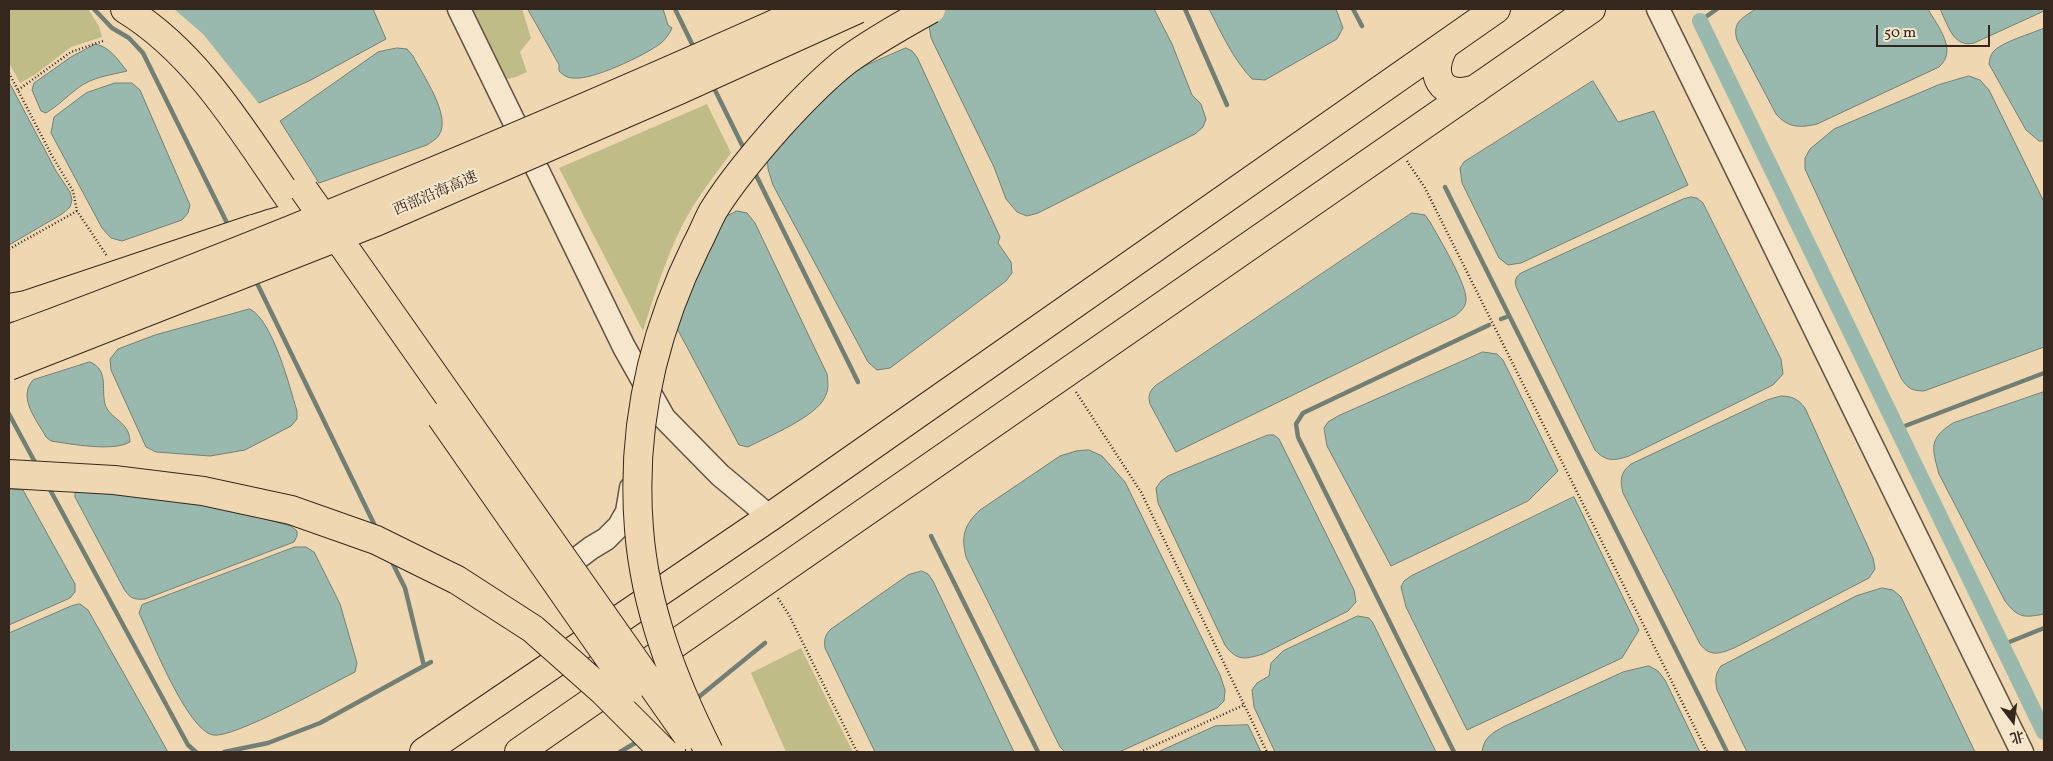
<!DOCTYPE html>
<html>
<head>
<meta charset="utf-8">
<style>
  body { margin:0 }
  #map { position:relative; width:2053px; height:761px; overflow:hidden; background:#efd8b1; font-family:Vollkorn,"Noto Serif SC",serif }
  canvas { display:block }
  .frame { position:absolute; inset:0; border:10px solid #36271e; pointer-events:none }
  .north { position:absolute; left:1988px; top:696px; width:50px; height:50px; -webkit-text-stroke:4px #f5e6cc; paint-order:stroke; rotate:165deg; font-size:14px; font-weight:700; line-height:20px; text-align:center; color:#36271e }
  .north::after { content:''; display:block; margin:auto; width:18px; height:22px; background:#36271e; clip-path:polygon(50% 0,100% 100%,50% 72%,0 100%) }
  .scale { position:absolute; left:1876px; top:25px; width:114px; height:22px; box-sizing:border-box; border:2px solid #36271e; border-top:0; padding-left:6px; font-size:15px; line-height:18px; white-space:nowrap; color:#36271e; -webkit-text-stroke:4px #f5e6cc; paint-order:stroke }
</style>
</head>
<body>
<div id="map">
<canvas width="2053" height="761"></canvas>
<div class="frame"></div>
<div class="north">北</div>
<div class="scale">50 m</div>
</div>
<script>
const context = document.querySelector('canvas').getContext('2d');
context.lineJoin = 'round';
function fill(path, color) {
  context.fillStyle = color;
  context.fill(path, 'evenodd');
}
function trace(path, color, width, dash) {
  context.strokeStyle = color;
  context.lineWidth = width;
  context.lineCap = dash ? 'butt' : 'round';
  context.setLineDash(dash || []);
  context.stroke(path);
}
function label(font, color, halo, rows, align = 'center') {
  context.font = font + ' Vollkorn,"Noto Serif SC",serif';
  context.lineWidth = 4;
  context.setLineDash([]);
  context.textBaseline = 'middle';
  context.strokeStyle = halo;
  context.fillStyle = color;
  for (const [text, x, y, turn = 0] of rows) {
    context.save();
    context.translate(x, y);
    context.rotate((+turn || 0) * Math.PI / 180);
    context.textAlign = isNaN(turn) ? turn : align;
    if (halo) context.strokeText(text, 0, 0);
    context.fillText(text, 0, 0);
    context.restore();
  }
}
const green = new Path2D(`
  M9 9H88L99 26 102 37 71 47 36 74 20 83 9 63Z
  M470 9H522L531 38 520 52 527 72 516 77 503 80Z
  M707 104 731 153C714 176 695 200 682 226 665 260 654 296 643 331L559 168Z
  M801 648 853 752H786L751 673Z`);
const water = new Path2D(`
  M161 9H373L386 39 309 81 252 106Z
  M528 9H663L668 25 672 28C670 33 665 40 661 43 646 55 591 81 573 78 567 78 563 75 559 71V65Z
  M946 9H1154L1172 44 1192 95 1201 104 1206 119 1203 127 1195 134 1038 213 1027 216 1017 212 1006 199 994 167 931 38 928 19Z
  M1209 9H1336L1343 28 1337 39 1265 80 1252 79C1233 59 1222 34 1209 9Z
  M1756 9H1928C1938 27 1958 50 1939 67L1817 124C1800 128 1788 128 1776 114L1737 40C1732 22 1742 18 1756 9Z
  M1940 9H2044V11L1974 43C1953 48 1948 25 1940 9Z
  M2044 28V141H2039L2026 130 1989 64C1990 59 1990 56 1993 52 2001 42 2031 34 2044 28Z
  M96 44C111 48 118 60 127 71 111 75 92 77 78 88 67 96 58 106 46 113L41 111 32 90 34 83 71 57Z
  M397 48 407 49 413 56C422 74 452 116 439 135 437 139 431 142 427 145L319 183 280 121 378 52Z
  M906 48 912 51 917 57 1000 237 998 243 1011 262 1012 273 1006 281 890 368 877 370 868 362 773 185 768 169 767 154 842 76Z
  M1969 76 1980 80 1989 90 2044 202V347L1924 391C1912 391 1907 388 1901 378L1805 169V158L1810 149 1834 129 1938 85Z
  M1593 81 1618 122 1654 111 1688 185 1521 263 1508 265 1499 258 1462 183 1460 168 1464 162Z
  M9 82 56 171 70 192 72 200 70 207 62 214 9 245Z
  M115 83H132L140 90 190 205 188 213 182 220 122 241 111 238 102 228 51 133 54 117 86 93Z
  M1691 197 1697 198 1703 203 1781 359 1783 374 1773 385 1629 456C1614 461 1606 462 1595 450L1517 289C1514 282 1515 277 1521 273L1683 199Z
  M737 211 747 213 755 223 827 374C828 383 829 389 825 397 816 417 767 437 748 447L739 445 671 317 710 225Z
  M1412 213 1425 215 1430 222C1439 238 1468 286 1466 301 1465 308 1460 312 1455 316L1176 452 1150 404C1148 396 1149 392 1155 386Z
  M250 309C273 321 289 385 297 411V419L291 426 245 450 210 456 156 452 146 447 111 370 110 359 118 349 155 335Z
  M1483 352 1497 354 1503 360 1558 471 1528 501 1391 566 1327 446 1324 428 1328 422 1338 416Z
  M90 362C109 370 101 388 105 404 109 419 130 421 130 442 113 452 71 444 51 441L46 437C37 420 17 398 33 380Z
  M2044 392V614C2024 618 2018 618 2005 601L1939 474C1932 448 1928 439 1953 423Z
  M1781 396C1792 396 1798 399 1805 408L1873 558 1875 569 1869 578 1734 648C1719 654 1710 657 1700 644L1623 493C1620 480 1620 473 1631 464L1767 400Z
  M1268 435H1274L1279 439 1354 590 1356 602 1348 611 1263 654C1246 659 1237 662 1225 645L1158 503 1156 488 1161 481 1168 476Z
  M1089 450 1102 456 1125 482 1220 675 1225 690 1224 701 1217 708 1119 752H1065L1060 747 966 557C961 536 964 525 980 510L1060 456 1076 451Z
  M9 489 23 490 75 584V592L70 598 9 625Z
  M80 491 179 501 236 511 291 526 297 531V536L294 542 145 599C133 600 130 598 124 589L75 497V493Z
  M1574 497 1639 630 1622 658 1467 730 1406 607 1401 587 1404 581 1411 576Z
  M295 547H306L314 552 340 604 357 663 355 672C331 684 233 739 213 735 187 730 151 638 139 613L142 605Z
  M922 571 928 574 933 581 1014 752H875L825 648C824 639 825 635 831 629L908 575Z
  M1882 588 1893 590 1901 597 1975 752H1747L1717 690C1715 680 1715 674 1721 666L1856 596Z
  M80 604 88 610 168 752H9V633L71 606Z
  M1358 616 1369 618 1373 623 1436 752H1275L1254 707 1252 690 1257 683 1269 676 1271 663 1283 651Z
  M1649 666 1658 671 1665 680 1700 752H1482C1484 737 1492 733 1505 726L1623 672Z
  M1248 725 1261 752H1158L1215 726Z`);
const pier = new Path2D(`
  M159 9H174L203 34 260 105 251 108 194 68Z`);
const stream = new Path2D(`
  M94 9 112 28 129 38 143 53 229 227
  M675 9 695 50
  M1185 9 1227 105
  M1353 9 1362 26
  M1700 21 1717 9
  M712 84 745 151
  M753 169 858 382
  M1445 187 1727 752
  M255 279 376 528
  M1501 319 1509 316
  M9 414 37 466
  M1897 429 2044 373
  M48 486 188 745 196 752
  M931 536 1038 752
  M391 560 405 588 424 666
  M2002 645 2044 628
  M695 700 765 643
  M224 752 268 743 320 723 431 662
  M620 752 640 740
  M1454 752 1298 437 1296 424 1303 413 1489 325`);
const canal = new Path2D(`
  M1700 21 2044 732`);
const path = new Path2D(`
  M9 73 51 154 73 191 77 211 107 256
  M18 90 71 52 103 41
  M1407 161 1425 188 1707 752
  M9 249 77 211
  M1076 392 1141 492 1267 752
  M778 598 789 615 857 752
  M1140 752 1244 705`);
const minor = new Path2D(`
  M459 9 624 347 664 418 720 475 770 517
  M1658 9 2022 752
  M554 576 591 548 606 539 619 526 627 512 631 488`);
const highway = new Path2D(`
  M125 9C197 53 242 130 289 198
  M1445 45C1427 73 1440 101 1476 89
  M9 308 26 305 253 229C266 226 284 217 297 221
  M630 688 671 749
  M424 752 770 517 1496 9
  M519 752 1591 9`);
const highwayBridge = new Path2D(`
  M304 190 687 735
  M9 339C279 239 545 127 808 9
  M9 366 378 221 677 91 858 9
  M441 417 630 688
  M9 474 114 480 203 491 291 510 376 540 457 580 533 629 603 691 664 752
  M709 752C674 682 645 608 639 529 631 430 652 335 696 246 702 235 707 222 713 211 732 180 756 152 780 125 800 103 822 80 846 61 872 42 902 25 931 9`);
const streetNames = [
  ["西部沿海高速",436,195,-23]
];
fill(green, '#c0bc87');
fill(water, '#9ab9ae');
trace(water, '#727f74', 1);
fill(pier, '#efd8b1');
trace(stream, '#727f74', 4.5);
trace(canal, '#9ab9ae', 16);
trace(minor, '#645343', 25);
trace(highway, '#36271e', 30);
trace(path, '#36271e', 2.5, [1, 2.5]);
trace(minor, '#f5e6cc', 22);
trace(highway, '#efd8b1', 28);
trace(highwayBridge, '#36271e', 30, []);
trace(highwayBridge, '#efd8b1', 28);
label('15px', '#36271e', '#f5e6cc', streetNames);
</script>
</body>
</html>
